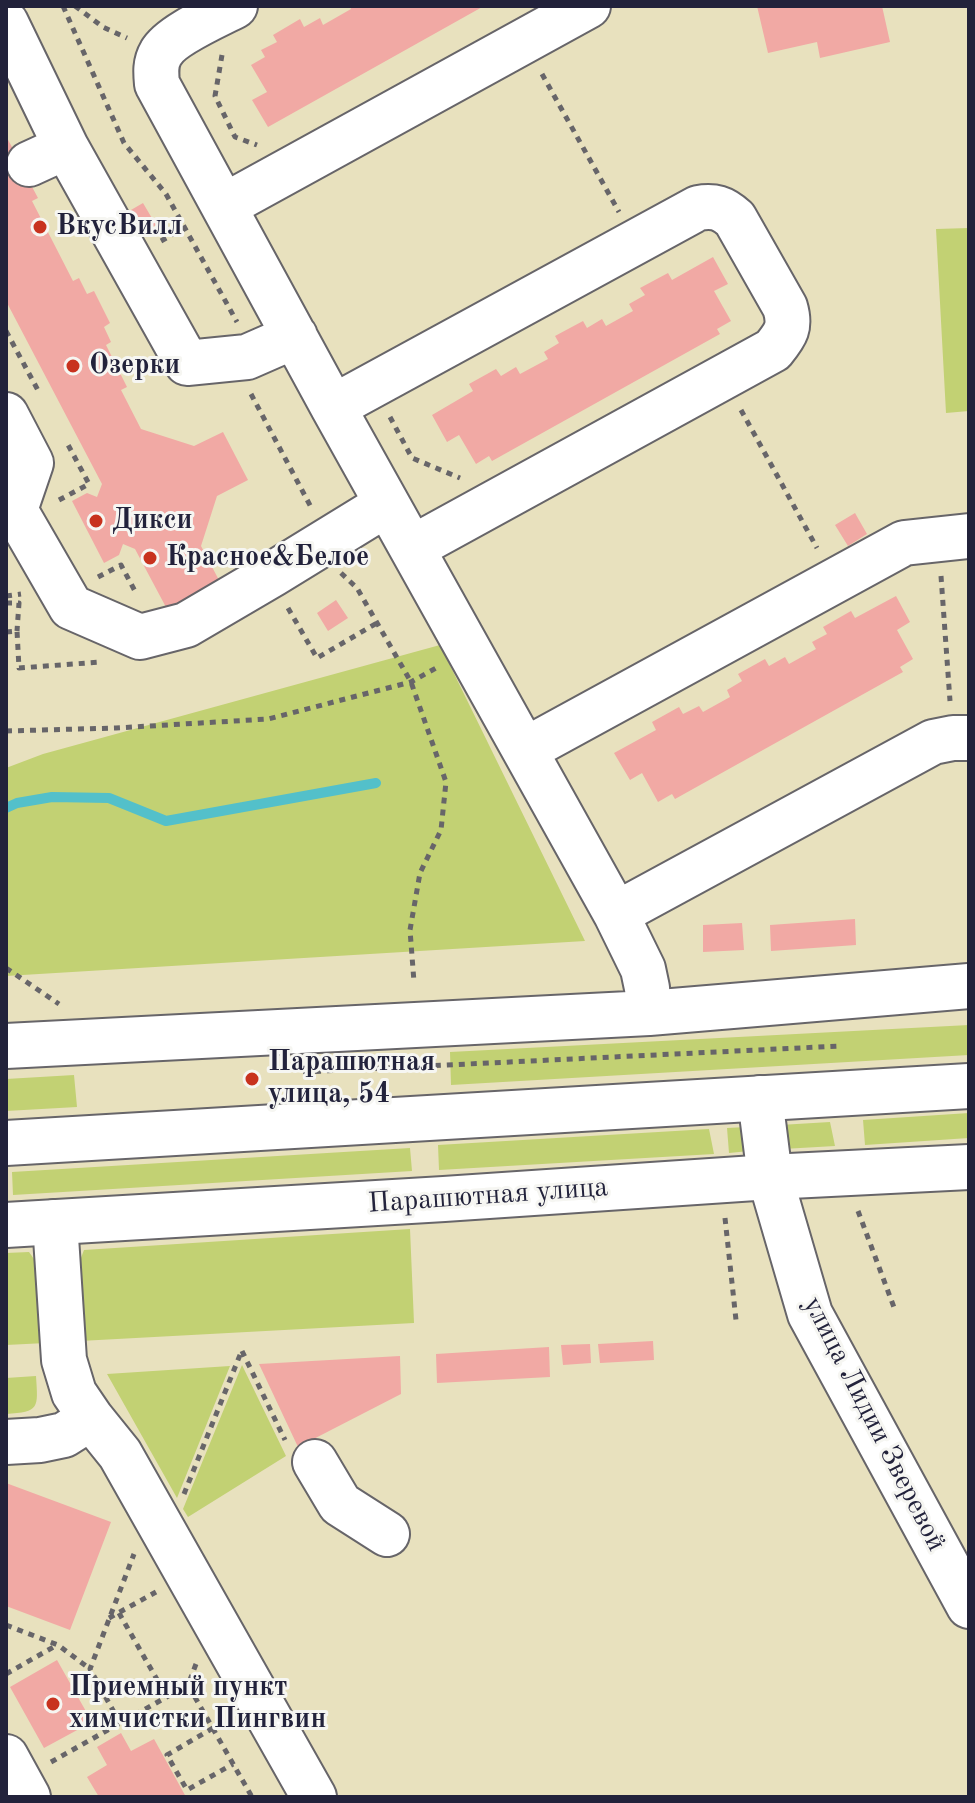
<!DOCTYPE html>
<html>
<head>
<meta charset="utf-8">
<style>
  body { margin:0 }
  #map { position:relative; width:975px; height:1803px; overflow:hidden; background:#e8e1be; font-family:"Old Standard TT",serif }
  canvas { display:block }
  .frame { position:absolute; inset:0; border:8px solid #22223b; pointer-events:none }
</style>
</head>
<body>
<div id="map">
<canvas width="975" height="1803"></canvas>
<div class="frame"></div>
</div>
<script>
const context = document.querySelector('canvas').getContext('2d');
context.lineJoin = 'round';
function fill(path, color) {
  context.fillStyle = color;
  context.fill(path, 'evenodd');
}
function trace(path, color, width, dash) {
  context.strokeStyle = color;
  context.lineWidth = width;
  context.lineCap = dash ? 'butt' : 'round';
  context.setLineDash(dash || []);
  context.stroke(path);
}
function label(font, color, halo, rows, align = 'center') {
  context.font = font + ' "Old Standard TT",serif';
  context.lineWidth = 6;
  context.setLineDash([]);
  context.textBaseline = 'middle';
  context.strokeStyle = halo;
  context.fillStyle = color;
  for (const [text, x, y, turn = 0] of rows) {
    context.save();
    context.translate(x, y);
    context.rotate((+turn || 0) * Math.PI / 180);
    context.textAlign = isNaN(turn) ? turn : align;
    if (halo) context.strokeText(text, 0, 0);
    context.fillText(text, 0, 0);
    context.restore();
  }
}
const green = new Path2D(`
  M969 228V411L946 413 936 229Z
  M440 645 585 941 6 976V768L43 754Z
  M969 1025V1055L451 1085 450 1052Z
  M74 1075 77 1107 6 1111V1079Z
  M969 1113V1138L865 1145 863 1120Z
  M830 1122 835 1146 783 1149 780 1125Z
  M747 1127 749 1151 729 1153 727 1128Z
  M709 1129 714 1154 439 1170 438 1145Z
  M410 1148 412 1171 13 1195 12 1172Z
  M410 1229 414 1323 80 1341 76 1271 84 1250Z
  M29 1252 41 1269 46 1343 6 1345V1253Z
  M242 1365 286 1456 188 1517 183 1509Z
  M230 1366 177 1498 107 1374Z
  M36 1376C38 1408 40 1412 6 1414V1378Z`);
const stream = new Path2D(`
  M6 808 17 803 52 797 109 798 166 821 376 783`);
const building = new Path2D(`
  M350 6H484L268 127 252 100 267 92 251 65 265 57 261 50 277 42 273 35 300 19 304 27 320 18 323 25 351 9Z
  M757 6H882L890 42 820 58 817 42 768 53Z
  M6 136 13 149 20 146 30 183 38 198 32 201 73 281 79 278 87 294 94 291 110 323 104 327 111 342 106 345 127 387 121 390 141 429 194 446 223 432 248 480 217 496 201 546 221 584 168 611 135 549 123 544 119 555 104 563 72 501 87 493 97 497 102 484 6 301Z
  M143 203 156 225 136 236 124 214Z
  M713 257 728 284 714 291 731 321 717 329 720 334 492 461 489 456 476 464 459 435 447 442 432 415 473 391 469 384 496 369 501 376 516 367 520 374 548 359 544 352 559 343 555 336 583 321 587 328 602 319 606 326 633 311 629 304 645 295 640 288 668 273 672 280Z
  M855 513 867 534 848 546 835 525Z
  M896 596 910 622 897 630 913 659 900 667 903 672 675 799 672 794 658 802 642 773 630 780 614 753 656 730 652 722 679 707 683 714 699 706 703 712 730 697 727 690 742 681 738 674 765 659 769 666 785 657 789 664 816 649 812 642 827 634 823 627 851 611 855 618Z
  M336 600 348 618 328 631 317 613Z
  M855 919 856 945 771 951 770 925Z
  M742 923 744 950 703 952V925Z
  M653 1341 654 1360 600 1363 598 1344Z
  M590 1344 591 1363 563 1365 561 1345Z
  M549 1347 550 1377 437 1383 436 1354Z
  M400 1356 401 1394 298 1447 259 1364Z
  M6 1483 111 1522 70 1630 6 1606Z
  M57 1660 92 1722 44 1748 10 1687Z
  M121 1733 131 1751 154 1739 186 1797H99L87 1777 107 1765 97 1747Z`);
const path = new Path2D(`
  M63 6 124 143 166 194 237 322
  M75 6 103 27 127 38
  M222 55 215 96 235 137 257 145
  M542 74 619 212
  M161 241 184 228
  M6 331 40 394
  M251 394 312 509
  M741 410 817 548
  M390 417 412 458 460 478
  M59 500 89 484 66 441
  M341 573 357 588 411 682 446 782 441 830 420 873 410 930 414 982
  M941 576 950 701
  M98 577 121 565 136 593
  M6 596 21 594
  M6 603H19L17 631
  M288 608 317 658 377 623
  M6 632 17 631 19 668 101 662
  M6 731 116 728 268 719 411 682 436 668
  M6 968 59 1004
  M303 1072 840 1046
  M858 1211 895 1310
  M725 1218 736 1320
  M242 1351 285 1440
  M184 1494 242 1350
  M119 1613 167 1697
  M109 1618 156 1592
  M6 1625 58 1645 90 1669
  M196 1664 188 1685 252 1797
  M6 1674 57 1645
  M120 1723 90 1669 134 1554
  M213 1728 167 1755 187 1790 233 1764
  M51 1762 188 1685`);
const minor = new Path2D(`
  M235 6C216 16 171 35 161 53 155 63 156 73 157 84L333 407 616 914 643 969 647 988 649 1013
  M6 23 66 147 187 363 247 357 295 336
  M29 164 66 147
  M224 206 588 6
  M333 407 698 208C714 205 723 208 735 219L785 307C791 327 786 334 773 350L412 548
  M6 415 31 463 15 510 71 607 140 637 186 625 273 574 387 504
  M525 750 904 543 969 536
  M616 914 933 742 953 738H969
  M6 1046 649 1013 969 986
  M760 1098 770 1177 810 1314 969 1606
  M55 1222 64 1360 74 1393 91 1418 120 1454 314 1797
  M6 1442 40 1440 64 1435 91 1418
  M315 1462 340 1504 387 1534
  M6 1757 28 1797`);
const major = new Path2D(`
  M6 1143 969 1086
  M6 1225 444 1199 770 1177 969 1167`);
const markers = [
  [40,227,8,"#c8321e"],
  [73,366,8,"#c8321e"],
  [96,521,8,"#c8321e"],
  [150,558,8,"#c8321e"],
  [252,1079,8,"#c8321e"],
  [53,1704,8,"#c8321e"]
];
const poiNames = [
  ["ВкусВилл",56,227],
  ["Озерки",89,366],
  ["Дикси",112,521],
  ["Красное&Белое",166,558],
  ["Парашютная",268,1063],
  ["улица, 54",268,1095],
  ["Приемный пункт",69,1688],
  ["химчистки Пингвин",69,1720]
];
const streetNames = [
  ["Парашютная улица",488,1196,-4],
  ["улица Лидии Зверевой",874,1424,63]
];
fill(green, '#c2d173');
trace(stream, '#53c0ca', 10);
fill(building, '#f1a9a4');
trace(minor, '#676569', 48);
trace(major, '#676569', 48);
trace(path, '#676569', 5, [6, 6]);
trace(minor, '#fff', 44);
trace(major, '#fff', 44);
for (const [x, y, r, color] of markers) {
  const dot = new Path2D();
  dot.arc(x, y, r, 0, 2 * Math.PI);
  context.fillStyle = color;
  context.fill(dot);
  trace(dot, '#f6f6f2', 3);
}
label('bold 28px', '#22223b', '#f6f6f2', poiNames, 'left');
label('28px', '#22223b', '#f6f6f2', streetNames);
</script>
</body>
</html>
